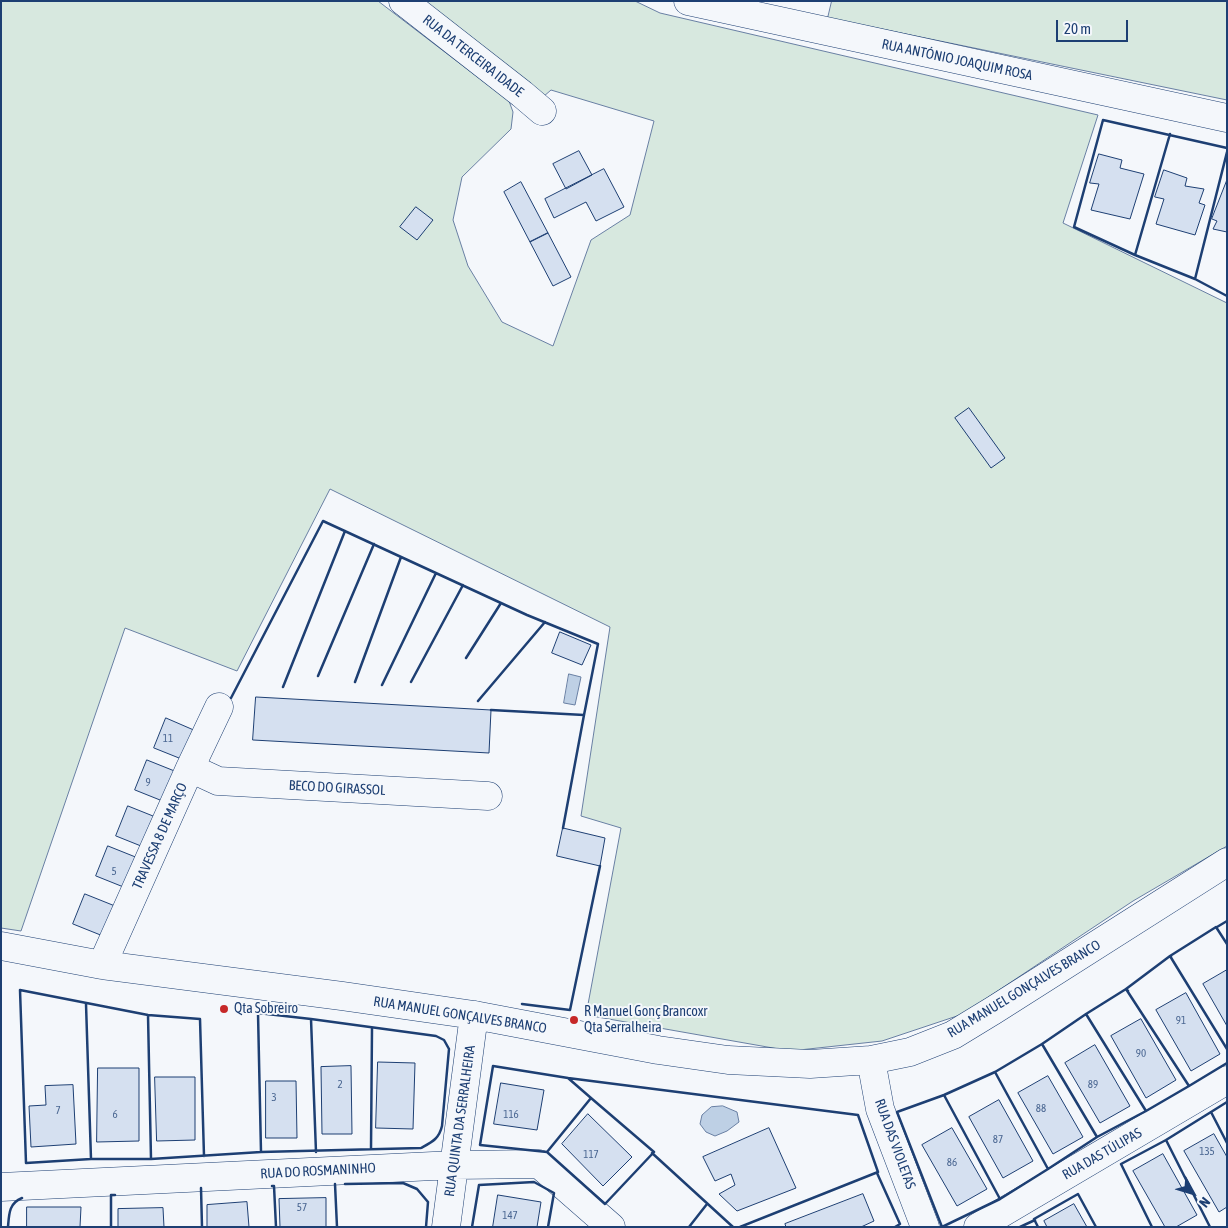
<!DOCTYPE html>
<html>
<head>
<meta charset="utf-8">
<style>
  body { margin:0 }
  #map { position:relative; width:1228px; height:1228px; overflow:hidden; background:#f4f7fb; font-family:"Asap Condensed",sans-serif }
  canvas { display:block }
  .frame { position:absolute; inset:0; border:2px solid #1d3f73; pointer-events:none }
  .north { position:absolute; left:1168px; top:1168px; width:50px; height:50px; -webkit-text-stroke:4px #f4f7fb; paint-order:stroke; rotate:129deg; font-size:14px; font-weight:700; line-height:20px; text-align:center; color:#1d3f73 }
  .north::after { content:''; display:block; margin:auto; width:18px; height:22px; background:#1d3f73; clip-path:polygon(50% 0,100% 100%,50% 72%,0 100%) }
  .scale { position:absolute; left:1056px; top:20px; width:72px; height:22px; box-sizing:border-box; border:2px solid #1d3f73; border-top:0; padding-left:6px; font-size:15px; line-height:18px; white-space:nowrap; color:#1d3f73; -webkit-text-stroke:4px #f4f7fb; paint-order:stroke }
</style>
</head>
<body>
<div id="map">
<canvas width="1228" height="1228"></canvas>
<div class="frame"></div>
<div class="north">N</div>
<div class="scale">20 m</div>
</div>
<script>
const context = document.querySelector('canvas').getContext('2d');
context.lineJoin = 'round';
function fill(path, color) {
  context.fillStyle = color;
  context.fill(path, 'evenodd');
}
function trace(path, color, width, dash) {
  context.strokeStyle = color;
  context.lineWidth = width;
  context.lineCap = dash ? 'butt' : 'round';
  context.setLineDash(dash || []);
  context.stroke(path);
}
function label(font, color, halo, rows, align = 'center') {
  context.font = font + ' "Asap Condensed",sans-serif';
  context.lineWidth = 4;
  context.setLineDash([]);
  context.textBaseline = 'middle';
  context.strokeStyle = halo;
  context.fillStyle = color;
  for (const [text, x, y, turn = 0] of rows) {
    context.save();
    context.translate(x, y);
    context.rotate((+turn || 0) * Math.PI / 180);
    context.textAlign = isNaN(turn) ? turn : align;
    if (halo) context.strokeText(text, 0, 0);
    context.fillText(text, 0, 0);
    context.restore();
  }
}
const green = new Path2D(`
  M1 1H378L509 101 513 112 511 129 462 177 453 220 468 266 502 322 553 346 591 240 630 215 654 121 551 90 543 97 432 8 426 1H635L660 13 1098 115 1063 223 1227 303V846L1133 901 963 1014 882 1041 790 1051 586 1015 621 828 581 816 610 627 330 489 237 671 125 628 21 931 1 928Z
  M832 1H1227V100L828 18Z`);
const water = new Path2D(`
  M569 674 581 677 575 705 564 703Z
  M723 1106 737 1112 739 1122 727 1131 715 1136 706 1132 700 1124 702 1115 711 1107Z`);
const building = new Path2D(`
  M579 151 592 175 566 189 553 164Z
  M1099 154 1122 160 1120 168 1144 174 1130 219 1091 210 1099 184 1090 183Z
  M604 169 624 207 596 221 586 202 554 218 545 199Z
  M1164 170 1187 178 1185 186 1204 189 1199 203 1205 205 1195 235 1156 224 1164 199 1155 197Z
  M1227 180V232L1213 229 1217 221 1212 219Z
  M521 182 548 233 530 242 504 192Z
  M416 207 433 220 417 240 400 227Z
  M548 233 571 277 553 286 530 242Z
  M969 408 1005 458 991 468 955 418Z
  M560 632 591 645 582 665 552 653Z
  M256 697 491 710 489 753 253 740Z
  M166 718 196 731 184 760 154 748Z
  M147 760 177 772 165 802 135 790Z
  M128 806 158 818 146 848 116 836Z
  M563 828 605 838 600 866 557 856Z
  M108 846 138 858 126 888 96 876Z
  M85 894 115 906 103 936 73 924Z
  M1227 970V1026L1203 984Z
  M1186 993 1220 1054 1191 1071 1156 1010Z
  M1141 1019 1176 1080 1146 1098 1111 1036Z
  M1095 1045 1130 1106 1100 1123 1065 1063Z
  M378 1062 415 1063 413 1129 376 1128Z
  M351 1066 352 1134H322L321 1067Z
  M98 1068H139V1141L97 1142Z
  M1048 1076 1083 1137 1053 1154 1018 1093Z
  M155 1077H195V1140L157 1141Z
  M266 1081H296L297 1138H266Z
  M501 1083 544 1090 537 1130 494 1124Z
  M73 1085 76 1144 31 1147 29 1106 46 1105 45 1086Z
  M999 1100 1033 1161 1003 1178 969 1117Z
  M588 1114 632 1157 603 1186 562 1144Z
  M769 1128 796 1188 737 1211 719 1194 735 1185 731 1174 715 1181 703 1157Z
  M952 1128 987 1189 957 1206 922 1145Z
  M1214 1134 1227 1157V1207L1219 1212 1184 1151Z
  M1163 1154 1197 1215 1176 1227H1165L1133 1171Z
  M863 1194 874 1221 861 1227H786L785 1224Z
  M498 1195 541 1202 537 1227H493Z
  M326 1198V1227H280L279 1199Z
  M247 1202 249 1227H207V1205Z
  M1074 1204 1087 1227H1047L1044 1221Z
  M27 1207H81L80 1227H27Z
  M163 1208 164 1227H118V1209Z`);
const minor = new Path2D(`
  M403 1 522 94 542 111
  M688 1 1227 118
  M190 768 218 781 488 796
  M1 946 102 965 342 996 474 1015 658 1050 728 1060 810 1064 871 1060 910 1052 953 1035 994 1010 1227 862
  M102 965 190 768 219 707
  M871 1060 880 1109 925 1227
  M1 1187 454 1165 539 1164 611 1227
  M446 1227 474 1015
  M978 1227 1227 1080`);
const wall = new Path2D(`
  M1170 134 1135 255 1074 227 1103 120 1227 148
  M1135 255 1195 279 1227 152
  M1195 279 1227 296
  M466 658 501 603
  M318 676 374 544
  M355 682 401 557
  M411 682 463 585
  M382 685 436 573
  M283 687 345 531
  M231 698 323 521 527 615 598 644 584 715 491 710
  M478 701 545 622
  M563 828 584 715
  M1217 927 1227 921
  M1171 957 1170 956 1216 927 1227 944
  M1126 989 1189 1086 1146 1111 1086 1014Z
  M1128 991 1126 989 1170 956 1227 1049
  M86 1004 91 1159
  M522 1004 570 1010 600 866
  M1086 1014 1146 1111 1097 1137 1042 1044Z
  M148 1015 151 1159
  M311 1019 316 1152
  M1042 1044 1097 1137 1048 1169 995 1072Z
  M493 1066 568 1078 591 1098 547 1152 480 1145Z
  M995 1072 1048 1169 1000 1199 944 1095Z
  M568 1078 858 1115 878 1172 740 1227
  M1189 1086 1227 1063
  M944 1095 1000 1199 942 1227 897 1112Z
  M591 1098 654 1152 605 1204 547 1152Z
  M1227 1102 1211 1112 1227 1143
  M1166 1140 1211 1112
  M371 1149 372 1028
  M652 1153 733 1227
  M204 1156 200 1019 148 1015 20 990 26 1163 91 1159H151L261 1152 421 1148C432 1142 439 1139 442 1126L449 1049 444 1040 436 1036 311 1019 258 1013 261 1152
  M877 1173 900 1224 895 1227
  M335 1184 337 1227
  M345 1184 403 1183 417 1189 428 1202 426 1227
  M272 1186H274L276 1227
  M201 1188 202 1227
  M8 1227C9 1214 9 1203 22 1198
  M111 1227V1195H115
  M472 1227 479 1185 534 1182 554 1193 548 1227
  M689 1227 707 1204 709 1205
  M1020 1227 1035 1220
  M1038 1227 1034 1219 1078 1194 1096 1227
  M1152 1227 1121 1164 1166 1140 1210 1227`);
const markers = [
  [224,1009,5,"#c62828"],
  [574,1020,5,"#c62828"]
];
const numberNames = [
  ["11",168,739],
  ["9",148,783],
  ["5",114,872],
  ["91",1181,1021],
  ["90",1141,1054],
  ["2",340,1085],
  ["89",1093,1085],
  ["3",274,1098],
  ["88",1041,1109],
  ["7",58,1111],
  ["6",115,1115],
  ["116",511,1115],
  ["87",998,1140],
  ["135",1207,1152],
  ["117",591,1155],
  ["86",952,1163],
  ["57",302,1208],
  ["147",510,1216]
];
const streetNames = [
  ["RUA DA TERCEIRA IDADE",473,56,38],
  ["RUA ANTÓNIO JOAQUIM ROSA",957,60,12],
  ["BECO DO GIRASSOL",337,788,3],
  ["TRAVESSA 8 DE MARÇO",160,836,-66],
  ["RUA MANUEL GONÇALVES BRANCO",1024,989,-31],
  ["RUA MANUEL GONÇALVES BRANCO",460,1015,9],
  ["RUA QUINTA DA SERRALHEIRA",460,1121,-82],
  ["RUA DAS VIOLETAS",895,1144,70],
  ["RUA DAS TÚLIPAS",1102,1154,-30],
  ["RUA DO ROSMANINHO",318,1171,-3]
];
const poiNames = [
  ["Qta Sobreiro",234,1009],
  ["R Manuel Gonç Brancoxr",584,1012],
  ["Qta Serralheira",584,1028]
];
fill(green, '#d7e8df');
trace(green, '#687fa3', 1);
fill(water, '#bed0e5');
trace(water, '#687fa3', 1);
fill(building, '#d5e0f0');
trace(building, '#1d3f73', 1);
trace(minor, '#1d3f73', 29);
trace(minor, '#f4f7fb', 28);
trace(wall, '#1d3f73', 2.5);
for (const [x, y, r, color] of markers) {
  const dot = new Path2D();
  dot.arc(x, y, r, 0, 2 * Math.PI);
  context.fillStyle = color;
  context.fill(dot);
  trace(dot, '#f4f7fb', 2);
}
label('11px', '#4b6792', null, numberNames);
label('14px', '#1d3f73', '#f4f7fb', streetNames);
label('14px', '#1d3f73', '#f4f7fb', poiNames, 'left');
</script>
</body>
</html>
